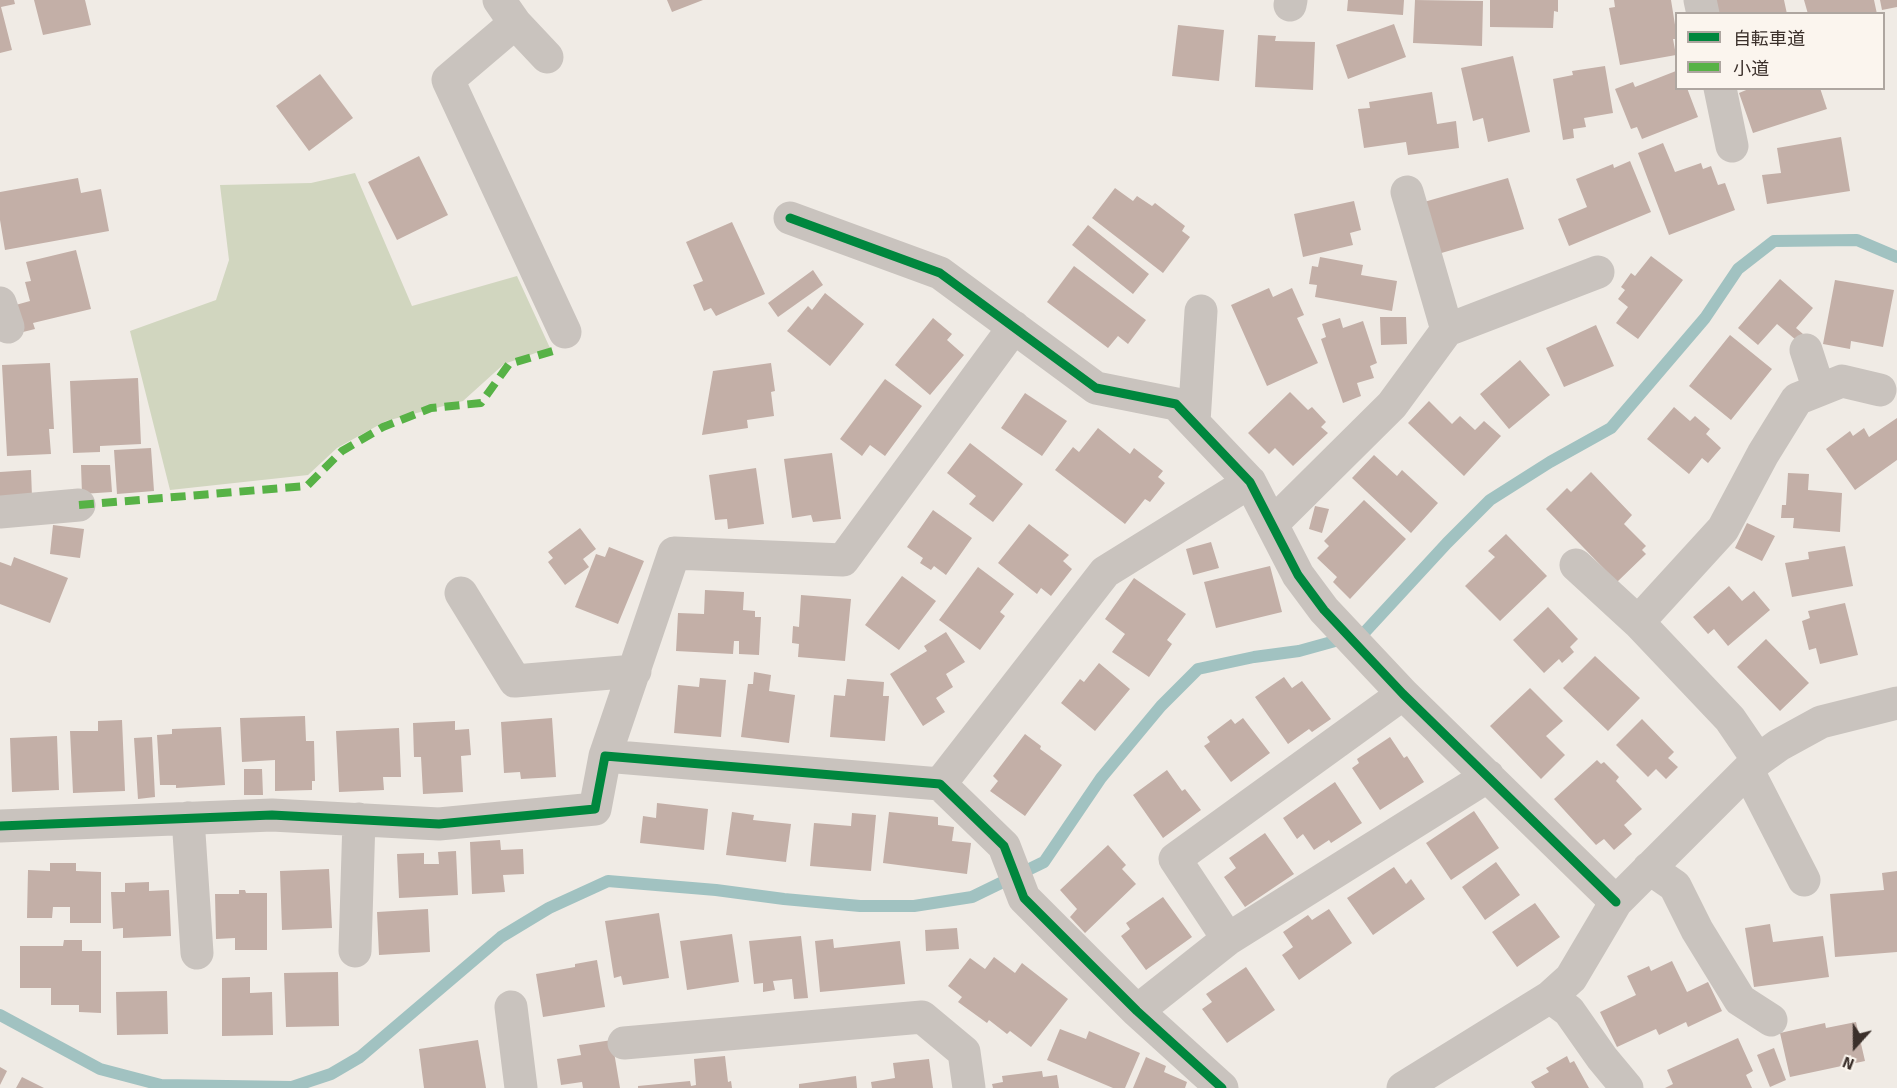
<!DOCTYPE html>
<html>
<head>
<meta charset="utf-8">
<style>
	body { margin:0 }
	#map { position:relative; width:1897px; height:1088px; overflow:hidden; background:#f0ebe5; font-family:Signika,"Noto Sans JP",sans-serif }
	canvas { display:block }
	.legend { position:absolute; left:1675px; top:12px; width:210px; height:78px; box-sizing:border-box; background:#fbf5ee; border:2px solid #aea6a0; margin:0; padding:8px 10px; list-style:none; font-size:18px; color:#3b302b }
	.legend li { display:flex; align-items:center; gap:12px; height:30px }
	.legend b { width:30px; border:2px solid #aea6a0 }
	.north { position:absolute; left:1825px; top:1016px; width:60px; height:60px; -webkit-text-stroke:4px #fbf5ee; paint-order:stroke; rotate:201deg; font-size:16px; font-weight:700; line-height:24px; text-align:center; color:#3b302b }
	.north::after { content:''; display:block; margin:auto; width:21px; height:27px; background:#3b302b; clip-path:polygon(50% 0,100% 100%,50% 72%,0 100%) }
</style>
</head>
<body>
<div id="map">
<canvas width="1897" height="1088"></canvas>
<ul class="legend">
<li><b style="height:8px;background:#00873e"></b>自転車道</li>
<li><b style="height:8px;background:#57b246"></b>小道</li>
</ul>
<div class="north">N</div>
</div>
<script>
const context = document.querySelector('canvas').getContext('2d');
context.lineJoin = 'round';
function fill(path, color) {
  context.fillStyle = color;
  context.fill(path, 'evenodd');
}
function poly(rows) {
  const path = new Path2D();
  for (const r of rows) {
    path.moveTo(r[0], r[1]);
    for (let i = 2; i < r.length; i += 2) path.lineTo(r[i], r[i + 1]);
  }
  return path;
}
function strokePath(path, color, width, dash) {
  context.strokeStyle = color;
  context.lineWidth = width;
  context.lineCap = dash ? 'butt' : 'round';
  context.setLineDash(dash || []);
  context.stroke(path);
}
const green = poly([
	[355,173,412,306,517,276,550,348,504,364,463,401,386,421,337,448,308,475,170,490,130,331,216,300,229,260,220,185,311,183]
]);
const stream = poly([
	[0,1015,100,1069,161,1085,292,1087,331,1074,360,1057,501,937,549,908,608,881,716,890,784,899,860,906,914,906,972,897,1044,862,1101,778,1161,706,1198,669,1254,657,1299,651,1364,633,1447,543,1490,500,1550,462,1611,428,1705,318,1738,269,1774,241,1857,240,1897,257]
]);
const building = poly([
	[0,0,14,0,15,4,1,7,12,50,0,53],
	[34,0,85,0,91,25,43,35],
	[667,0,703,0,672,12],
	[1348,0,1404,0,1403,15,1347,11],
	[1415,0,1483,1,1482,46,1413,43],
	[1490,0,1558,0,1558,12,1554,11,1553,28,1490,27],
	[1614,0,1671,0,1676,31,1676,39,1673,39,1676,55,1620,65,1609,8,1615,7],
	[1715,0,1784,0,1787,14,1718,14],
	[1804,0,1874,0,1877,14,1808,14],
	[1880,0,1897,0,1897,7,1882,10],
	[1394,24,1406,57,1348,79,1336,45],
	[1178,25,1224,30,1219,81,1172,76],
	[1258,35,1276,36,1275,41,1315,42,1313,90,1255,87],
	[1513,56,1530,132,1488,142,1483,118,1473,121,1461,68],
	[1605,66,1613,113,1584,118,1586,127,1573,129,1574,138,1563,140,1553,79,1573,75,1572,71],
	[1676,71,1676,88,1687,88,1698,117,1642,139,1637,127,1631,129,1615,89,1633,82,1635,87],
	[320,74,353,118,309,151,276,106],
	[1751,88,1820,88,1827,109,1753,133,1739,93],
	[1432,92,1437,124,1456,121,1459,148,1408,155,1406,142,1364,148,1358,109,1370,108,1369,102],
	[1841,137,1850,191,1767,204,1762,175,1781,173,1777,148],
	[1663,143,1675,172,1701,163,1703,169,1711,166,1718,185,1725,183,1735,210,1669,235,1638,153],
	[419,156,448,215,397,240,368,182],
	[1630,161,1651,212,1569,246,1558,219,1587,207,1576,179,1613,164,1614,168],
	[78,178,81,193,101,189,109,231,5,250,0,220,0,192],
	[1508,178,1524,229,1438,254,1424,202],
	[1115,188,1133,201,1137,196,1152,206,1155,203,1185,226,1182,231,1190,237,1163,273,1092,218],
	[1354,201,1361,230,1350,233,1353,245,1303,257,1294,214],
	[732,222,765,294,716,316,711,308,704,311,693,285,703,281,686,242],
	[1088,225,1149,274,1133,294,1072,245],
	[76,250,91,309,33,323,35,329,19,333,12,306,30,301,25,282,31,281,26,262],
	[1651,256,1683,280,1638,339,1616,323,1628,307,1618,299,1625,290,1621,287,1631,273,1635,276],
	[1320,257,1363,265,1361,275,1397,281,1392,311,1315,297,1317,285,1309,284,1312,266,1318,267],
	[1074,266,1146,320,1128,344,1118,336,1108,348,1047,302],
	[813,270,823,285,778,317,768,303],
	[1780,279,1813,308,1796,328,1803,334,1796,340,1777,324,1758,345,1738,328],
	[1835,280,1894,290,1883,347,1851,341,1850,349,1823,344],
	[1269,288,1273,297,1292,288,1304,315,1297,318,1318,363,1267,386,1231,305],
	[825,293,864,324,830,366,787,331,808,306,812,310],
	[1380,317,1406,317,1407,344,1381,345],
	[933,318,952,334,947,340,964,355,930,395,895,365],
	[1340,318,1343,328,1363,321,1377,363,1370,366,1374,378,1357,383,1361,396,1343,403,1321,339,1326,337,1322,324],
	[1596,325,1614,366,1564,387,1546,348],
	[1730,335,1772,369,1731,420,1689,386],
	[1520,360,1550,395,1509,429,1480,394],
	[50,363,54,429,49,429,51,454,7,456,2,365],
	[771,363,775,391,771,392,774,416,747,420,748,428,702,435,713,371],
	[138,378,141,444,100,446,100,452,73,453,70,381],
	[885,379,922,406,885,456,870,445,862,456,840,439],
	[1290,392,1308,410,1312,407,1326,422,1321,427,1328,433,1293,466,1275,448,1269,454,1248,433],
	[1025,393,1067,421,1042,456,1001,428],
	[1429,401,1452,424,1460,416,1475,430,1484,421,1501,436,1464,476,1408,423],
	[1674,407,1690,421,1695,416,1710,429,1706,434,1721,448,1708,463,1702,458,1689,474,1647,439],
	[1897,418,1897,460,1855,490,1826,449,1850,431,1853,436,1864,428,1869,437],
	[1098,428,1130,454,1134,448,1163,471,1158,477,1165,483,1150,502,1145,499,1125,524,1055,470,1073,447,1079,452],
	[970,443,1023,484,993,522,969,504,976,496,947,473],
	[151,448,154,491,117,494,114,450],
	[832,453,841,519,813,522,811,515,792,518,784,459],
	[1374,455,1397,476,1402,470,1438,503,1411,533,1352,478],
	[81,465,110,465,112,492,82,494],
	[756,468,764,524,728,529,727,519,715,520,709,475],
	[31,470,32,497,0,499,0,472],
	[1591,472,1632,515,1624,524,1646,546,1642,550,1646,554,1617,582,1546,509,1567,488,1571,492],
	[1788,473,1809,474,1808,490,1842,493,1840,532,1793,528,1794,518,1781,518,1782,505,1786,505],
	[1364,500,1406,539,1350,599,1333,582,1337,577,1317,558,1329,546,1324,541],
	[1315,506,1329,509,1322,533,1309,529],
	[933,510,972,538,946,575,934,566,931,570,920,563,923,558,907,547],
	[1747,523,1775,536,1762,561,1735,548],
	[1029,524,1069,555,1063,561,1072,569,1051,596,1041,588,1037,594,998,563],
	[53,525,84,529,80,558,50,554],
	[580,528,596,549,583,559,589,567,565,585,548,562,553,558,548,552],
	[1506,534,1547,576,1500,621,1465,586,1495,557,1488,551],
	[1211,542,1219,568,1193,575,1186,549],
	[1845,546,1853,586,1792,597,1785,563,1809,559,1808,552],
	[609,547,644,561,618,624,575,607,596,554,605,557],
	[14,557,68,578,50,623,0,604,0,562,11,566],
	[1270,566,1282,612,1216,628,1204,582],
	[978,567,1014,594,1000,612,1005,616,980,650,939,620],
	[902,576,936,601,899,650,865,625],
	[1134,578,1186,614,1167,640,1172,644,1149,677,1112,652,1125,634,1105,619],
	[1729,586,1742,601,1754,591,1770,610,1728,646,1714,629,1708,634,1693,617],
	[705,590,744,592,743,610,755,611,755,617,761,617,759,655,739,654,739,641,734,641,733,654,676,651,678,613,704,614],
	[801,595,851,599,845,661,798,657,799,644,792,643,793,626,799,627],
	[1845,603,1858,655,1820,664,1816,648,1809,650,1802,621,1810,618,1808,611],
	[1548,607,1578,639,1570,647,1574,652,1562,663,1559,659,1544,673,1513,640],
	[946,632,965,662,946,674,953,687,936,698,945,712,923,726,890,674,927,651,924,646],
	[1766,639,1809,683,1780,711,1737,667],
	[1595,656,1640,698,1608,731,1563,688],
	[1099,663,1130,689,1095,731,1061,703,1080,679,1084,682],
	[754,672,771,675,769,691,795,695,789,743,741,737,748,684,753,684],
	[1284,677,1292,688,1302,681,1331,719,1312,732,1309,729,1288,744,1255,697],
	[700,678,726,680,721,737,674,733,678,685,699,687],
	[847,679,884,682,883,696,889,696,885,741,830,737,834,695,845,696],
	[1530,688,1563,721,1546,736,1565,755,1541,779,1490,726],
	[305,716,306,741,314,741,315,781,312,781,312,790,275,791,275,760,242,762,240,718],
	[552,718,556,777,521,779,520,772,504,773,501,722],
	[1243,718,1270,753,1231,782,1204,746,1210,742,1207,737,1231,719,1235,724],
	[1642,719,1674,752,1668,758,1678,767,1666,779,1656,769,1648,777,1616,745],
	[122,720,125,791,73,793,70,731,98,731,98,721],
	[455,721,455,730,469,729,471,755,461,756,463,792,423,794,421,757,414,757,413,723],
	[221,727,225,785,176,788,176,785,160,785,157,735,172,734,172,729],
	[399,728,401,777,383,777,384,790,339,792,336,731],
	[1025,734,1041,746,1040,749,1062,765,1025,816,990,791,998,781,993,776],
	[57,736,59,790,12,792,10,738],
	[152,737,155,797,138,799,134,738],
	[1390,737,1404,758,1407,756,1424,782,1380,810,1352,768,1359,763,1357,759],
	[1597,760,1601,764,1604,762,1619,777,1616,781,1642,809,1624,825,1632,834,1614,850,1604,839,1596,845,1554,799],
	[244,769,262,769,263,795,244,795],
	[1167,770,1182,791,1185,789,1201,810,1163,838,1133,795],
	[1335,782,1362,823,1331,843,1329,840,1314,850,1303,834,1297,839,1283,818],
	[657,803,708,809,704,850,640,843,643,816,656,818],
	[1474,811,1499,848,1451,880,1426,843],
	[732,812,754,815,753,820,791,824,786,862,726,855],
	[889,812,938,817,938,825,954,827,952,841,971,843,967,874,883,863],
	[852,813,876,815,871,871,810,866,814,823,851,826],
	[1265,833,1294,874,1245,907,1224,877,1236,868,1229,858],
	[500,840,501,850,523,849,524,874,503,875,505,892,472,894,470,842],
	[1108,845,1126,865,1122,869,1136,884,1085,933,1070,917,1077,909,1060,890],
	[456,851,458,895,399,898,397,854,424,853,424,864,439,864,438,852],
	[1496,862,1520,895,1485,920,1462,887],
	[50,863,76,863,76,871,101,872,101,923,70,923,70,907,53,907,52,918,27,918,28,870,50,871],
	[1394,867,1406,884,1411,879,1425,899,1373,935,1347,898],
	[329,869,332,928,282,930,280,871],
	[1897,871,1897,952,1835,957,1830,894,1884,890,1882,873],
	[149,882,149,891,169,890,171,936,123,938,123,928,113,929,111,892,125,892,125,883],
	[239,890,245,890,246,893,267,893,267,950,235,950,235,938,216,939,215,894,239,894],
	[1163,897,1192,937,1146,970,1121,936,1130,929,1126,923],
	[1535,903,1560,937,1517,967,1492,932],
	[428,909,430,952,379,955,377,912],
	[1329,909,1352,943,1299,980,1282,955,1293,947,1283,932,1308,915,1312,920],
	[659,913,669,978,623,985,621,976,614,978,605,921],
	[1770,924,1773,942,1823,936,1829,977,1754,987,1745,928],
	[957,928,959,949,926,951,925,930],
	[732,934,739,982,687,990,680,941],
	[801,936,808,998,794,999,792,979,773,981,775,990,763,992,763,983,754,984,749,941],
	[833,939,834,948,900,941,905,984,820,992,815,941],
	[64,940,82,940,82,951,101,951,101,1013,79,1012,79,1005,51,1005,51,988,20,988,20,946,63,946],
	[994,957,1015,973,1022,963,1068,999,1031,1047,1010,1031,1007,1034,989,1020,987,1023,958,1002,962,997,948,986,970,958,985,969],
	[597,960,605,1007,543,1017,536,974,575,967,575,964],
	[1672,961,1687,992,1708,982,1722,1011,1688,1027,1686,1022,1659,1035,1656,1029,1617,1047,1600,1012,1636,995,1627,976,1649,966,1651,971],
	[1246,967,1275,1010,1227,1043,1202,1009,1212,1002,1206,994],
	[338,972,339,1026,286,1027,284,973],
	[250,977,250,993,272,992,273,1035,222,1036,222,978],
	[167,991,168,1034,117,1035,116,992],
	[1856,1022,1865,1061,1790,1077,1780,1033,1825,1023,1826,1028],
	[1060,1029,1086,1039,1089,1031,1140,1053,1125,1088,1113,1088,1047,1060],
	[1738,1038,1753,1071,1746,1075,1752,1088,1665,1088,1673,1084,1667,1070],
	[478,1040,486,1088,424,1088,419,1049],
	[612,1040,620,1088,583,1088,582,1082,561,1085,557,1059,581,1055,579,1045],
	[1774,1048,1786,1080,1770,1087,1757,1055],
	[725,1056,728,1082,731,1081,732,1088,638,1088,638,1086,690,1081,691,1086,696,1085,694,1059],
	[1567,1056,1570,1063,1574,1061,1589,1088,1535,1088,1531,1082,1549,1072,1546,1068],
	[1146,1057,1166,1066,1164,1072,1187,1082,1185,1088,1133,1088],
	[929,1059,933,1088,872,1088,871,1082,895,1078,893,1063],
	[0,1067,7,1071,0,1085],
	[1042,1071,1043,1077,1057,1075,1059,1088,993,1088,992,1084,1003,1082,1002,1076],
	[856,1076,857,1088,799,1088,799,1084],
	[22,1077,44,1088,16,1088]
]);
const minor = poly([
	[499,0,515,23,448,80,565,332],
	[1700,0,1703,14],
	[1290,5,1291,0],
	[515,23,547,57],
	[1720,88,1732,146],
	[1407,192,1447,330],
	[790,218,940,273,1096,388,1176,404,1250,482,1298,575,1324,610,1403,694,1616,902],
	[0,303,8,327],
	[1806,350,1819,390],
	[1194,422,1201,311],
	[0,512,79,505],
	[1272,524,1392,405,1447,330,1598,272],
	[1576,565,1638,622],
	[461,593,515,681,635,671],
	[605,756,674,553,843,560,1014,327],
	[1758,760,1730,719,1638,622,1723,529,1763,454,1797,399,1842,381,1880,390],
	[1748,771,1804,880],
	[940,784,1105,572,1250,482],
	[188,818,197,953],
	[0,826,272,815,439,824,595,809,605,756,940,784,1004,846,1024,898,1137,1011,1222,1088],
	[1649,868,1675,886,1697,930,1740,1000,1771,1020],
	[1228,939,1175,859,1403,694],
	[355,951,359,819],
	[1550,997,1569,1011,1602,1058,1627,1088],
	[511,1007,521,1088],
	[1137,1011,1228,939,1488,776],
	[624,1043,922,1017,964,1052,969,1088],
	[1403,1088,1550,997,1571,978,1616,902,1758,760,1779,745,1821,722,1897,703]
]);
const quiet = poly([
	[79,505,307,486,342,451,383,427,431,408,481,403,509,364,556,350]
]);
const cycleway = poly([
	[790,218,940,273,1096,388,1176,404,1250,482,1298,575,1324,610,1403,694,1616,902],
	[0,826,272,815,439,824,595,809,605,756,940,784,1004,846,1024,898,1137,1011,1222,1088]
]);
fill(green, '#d1d6bf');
strokePath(stream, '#a1c2c1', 12);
fill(building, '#c3afa7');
strokePath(minor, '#c9c3be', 33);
strokePath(quiet, '#57b246', 8, [15, 8]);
strokePath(cycleway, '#00873e', 9);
</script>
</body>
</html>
